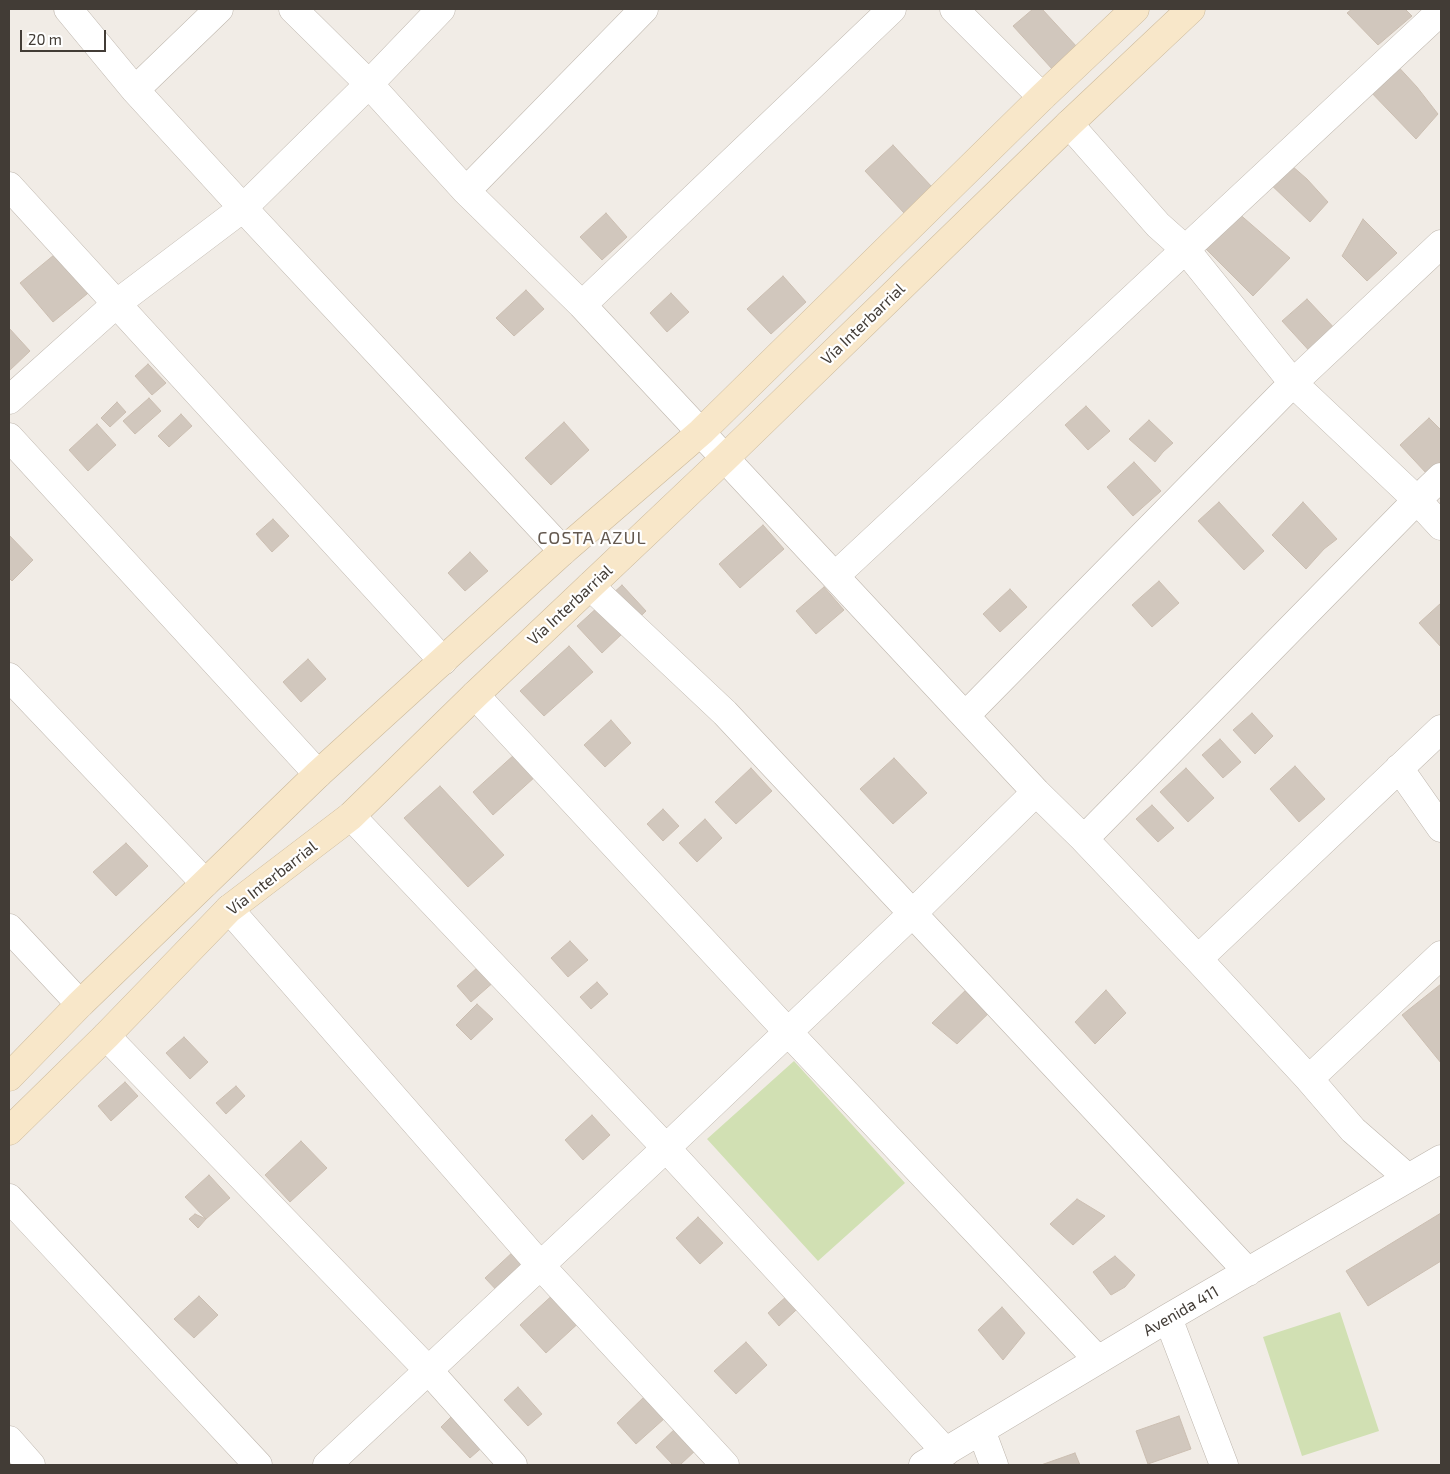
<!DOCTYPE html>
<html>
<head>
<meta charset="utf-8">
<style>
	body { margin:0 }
	#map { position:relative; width:1450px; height:1474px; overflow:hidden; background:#f1ece6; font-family:"Exo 2",sans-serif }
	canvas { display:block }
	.frame { position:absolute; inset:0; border:10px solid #423c36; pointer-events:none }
	.scale { position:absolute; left:20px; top:30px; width:86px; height:22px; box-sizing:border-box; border:2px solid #423c36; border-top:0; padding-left:6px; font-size:15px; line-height:18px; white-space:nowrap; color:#423c36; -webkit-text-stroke:4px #fff; paint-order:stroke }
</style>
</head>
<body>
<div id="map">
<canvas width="1450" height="1474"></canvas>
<div class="frame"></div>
<div class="scale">20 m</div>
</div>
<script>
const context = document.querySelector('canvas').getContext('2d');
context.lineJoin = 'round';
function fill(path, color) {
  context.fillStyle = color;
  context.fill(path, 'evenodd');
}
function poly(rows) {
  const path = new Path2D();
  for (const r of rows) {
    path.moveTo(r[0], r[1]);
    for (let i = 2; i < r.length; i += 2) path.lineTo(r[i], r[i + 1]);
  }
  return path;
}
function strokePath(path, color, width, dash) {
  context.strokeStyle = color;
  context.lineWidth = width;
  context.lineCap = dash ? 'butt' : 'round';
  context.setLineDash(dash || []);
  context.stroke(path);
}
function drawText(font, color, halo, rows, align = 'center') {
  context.font = font + ' "Exo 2",sans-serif';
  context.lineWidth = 4.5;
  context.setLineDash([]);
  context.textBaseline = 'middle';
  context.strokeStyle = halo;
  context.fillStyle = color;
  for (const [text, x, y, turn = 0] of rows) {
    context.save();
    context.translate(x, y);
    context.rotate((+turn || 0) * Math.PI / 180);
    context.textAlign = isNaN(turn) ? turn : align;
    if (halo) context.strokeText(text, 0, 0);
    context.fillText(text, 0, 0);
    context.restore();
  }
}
const green = poly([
	[794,1061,905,1183,818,1261,707,1139],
	[1340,1312,1379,1431,1302,1456,1263,1337]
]);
const building = poly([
	[1033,9,1042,9,1078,48,1053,70,1013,26,1033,9],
	[1352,9,1405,9,1412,16,1378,45,1347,13,1352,9],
	[1393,61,1417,87,1438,114,1416,139,1366,87,1393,61],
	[893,145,932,187,904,213,865,171,893,145],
	[1284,159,1307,179,1328,202,1310,222,1266,180,1284,159],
	[1237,212,1290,258,1253,296,1204,247,1237,212],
	[606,213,627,237,602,260,580,237,606,213],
	[1363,219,1397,253,1367,281,1342,256,1363,219],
	[60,250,93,289,53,322,20,283,60,250],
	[783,276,806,302,771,334,747,309,783,276],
	[526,290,544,309,514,336,496,318,526,290],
	[671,293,689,312,667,332,650,313,671,293],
	[1307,299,1339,333,1314,356,1282,321,1307,299],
	[9,328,30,351,9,371,9,328],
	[148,364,166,383,152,395,135,376,148,364],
	[149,398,161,411,135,434,123,421,149,398],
	[117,402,126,412,110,427,101,418,117,402],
	[1086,406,1110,431,1088,450,1065,425,1086,406],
	[181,414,192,426,169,447,158,436,181,414],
	[1429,418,1441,430,1441,461,1427,474,1400,445,1429,418],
	[1149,420,1173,443,1163,452,1155,462,1129,439,1149,420],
	[564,422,589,450,551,485,525,458,564,422],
	[97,424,116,445,88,471,69,450,97,424],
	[1134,462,1161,491,1133,516,1107,487,1134,462],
	[1219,502,1264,551,1244,570,1198,521,1219,502],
	[1303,502,1337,539,1324,549,1306,569,1272,535,1303,502],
	[273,519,289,536,272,552,256,534,273,519],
	[763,525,784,549,740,588,719,564,763,525],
	[9,535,33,560,12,581,9,578,9,535],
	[470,552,488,571,465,591,448,573,470,552],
	[1159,581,1179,603,1152,627,1132,605,1159,581],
	[622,585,646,611,602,653,577,626,622,585],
	[824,587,844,610,816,634,796,611,824,587],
	[1010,589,1027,607,1000,632,983,614,1010,589],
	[1441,603,1441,647,1419,623,1441,603],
	[569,646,593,672,544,716,520,691,569,646],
	[308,659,326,679,301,702,283,682,308,659],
	[1252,713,1273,736,1255,754,1233,730,1252,713],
	[611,720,631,743,605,767,584,745,611,720],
	[1220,739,1241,762,1223,778,1202,755,1220,739],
	[515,754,536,776,493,815,473,792,515,754],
	[894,758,927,793,893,824,860,789,894,758],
	[1295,766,1325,799,1299,822,1270,789,1295,766],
	[751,768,772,791,736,824,715,802,751,768],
	[1186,768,1214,798,1188,822,1160,792,1186,768],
	[440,786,504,855,468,887,404,818,440,786],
	[1152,805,1174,828,1158,842,1136,819,1152,805],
	[663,809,679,826,663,841,647,824,663,809],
	[705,819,722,838,697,862,679,843,705,819],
	[126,843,148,866,116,896,93,872,126,843],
	[570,941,588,960,568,977,551,958,570,941],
	[489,957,504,973,471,1002,457,986,489,957],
	[597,982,608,994,591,1009,580,997,597,982],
	[973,983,996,1006,957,1044,932,1023,973,983],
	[1441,984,1441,1063,1402,1015,1441,984],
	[1106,990,1126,1013,1095,1044,1075,1022,1106,990],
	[477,1004,493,1019,471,1040,456,1025,477,1004],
	[184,1037,208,1062,190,1079,166,1053,184,1037],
	[125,1082,138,1096,111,1121,98,1106,125,1082],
	[236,1086,245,1096,226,1114,216,1103,236,1086],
	[592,1115,610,1135,583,1160,565,1140,592,1115],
	[301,1141,327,1168,290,1202,265,1175,301,1141],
	[209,1175,230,1198,206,1219,185,1197,209,1175],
	[1077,1199,1105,1216,1073,1245,1050,1224,1077,1199],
	[1441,1213,1441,1261,1368,1306,1346,1271,1441,1213],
	[195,1214,206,1219,198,1228,189,1219,195,1214],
	[698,1217,723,1243,700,1264,676,1238,698,1217],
	[515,1250,532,1269,502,1296,485,1278,515,1250],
	[1115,1256,1135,1275,1125,1287,1111,1295,1093,1272,1115,1256],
	[799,1285,810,1297,779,1326,768,1313,799,1285],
	[557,1291,583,1319,546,1353,520,1325,557,1291],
	[199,1296,218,1315,194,1338,174,1319,199,1296],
	[1002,1307,1025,1333,1003,1360,978,1330,1002,1307],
	[746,1342,767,1365,736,1394,714,1371,746,1342],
	[518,1387,542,1414,528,1426,504,1400,518,1387],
	[645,1396,665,1418,636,1444,617,1423,645,1396],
	[456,1412,486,1444,470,1458,441,1427,456,1412],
	[1179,1416,1191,1449,1148,1464,1136,1431,1179,1416],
	[678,1426,698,1448,680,1465,673,1465,656,1447,678,1426],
	[1075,1453,1080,1465,1041,1465,1075,1453]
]);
const street = poly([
	[68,9,135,90,243,208,563,551],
	[293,9,369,84,466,191,582,305,1036,792,1084,839,1198,959,1309,1079,1353,1130,1408,1178],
	[954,9,1042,97],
	[135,90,219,9],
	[1069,124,1158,225,1186,250,1293,383,1417,500,1441,526],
	[9,186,443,661],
	[466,191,644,9],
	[582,305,892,9],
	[9,400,116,304,243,208,369,84,441,9],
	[9,437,318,774],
	[835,576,1441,11],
	[590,586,725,713,1248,1272],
	[9,677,205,883],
	[475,695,787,1031,1098,1360],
	[966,715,1293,383,1441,244],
	[1399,768,1441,828],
	[351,816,666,1148,946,1452],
	[1084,839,1417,500,1441,477],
	[229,909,540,1265,725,1465],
	[9,928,80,1004],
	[1198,959,1441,729],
	[106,1036,429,1371,513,1465],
	[1309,1079,1441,955],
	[9,1198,258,1465],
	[1168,1318,1224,1465],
	[981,1430,994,1465],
	[9,1440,31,1465],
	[327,1465,666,1148,913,913,1036,792],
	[923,1465,1168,1318,1441,1159]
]);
const secondary = poly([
	[9,1077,80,1004,318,774,563,551,701,432,1042,97,1135,9],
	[9,1131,106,1036,229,909,351,816,475,695,724,459,1069,124,1191,9]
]);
const streetNames = [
	["Vía Interbarrial",863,324,-44],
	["Vía Interbarrial",570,605,-43],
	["Vía Interbarrial",272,878,-38],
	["Avenida 411",1181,1311,-30]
];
const neighbourhoodNames = [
	["COSTA AZUL",592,538]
];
fill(green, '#d1e0b3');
fill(building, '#d1c7bd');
strokePath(building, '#cbbeb1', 1);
strokePath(street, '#beb6ad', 29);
strokePath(secondary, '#cbb99b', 29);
strokePath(street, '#fff', 28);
strokePath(secondary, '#f8e7c9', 28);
drawText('16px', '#423c36', '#fff', streetNames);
context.letterSpacing = '1px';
drawText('18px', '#64594f', '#fff', neighbourhoodNames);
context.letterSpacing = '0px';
</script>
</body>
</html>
